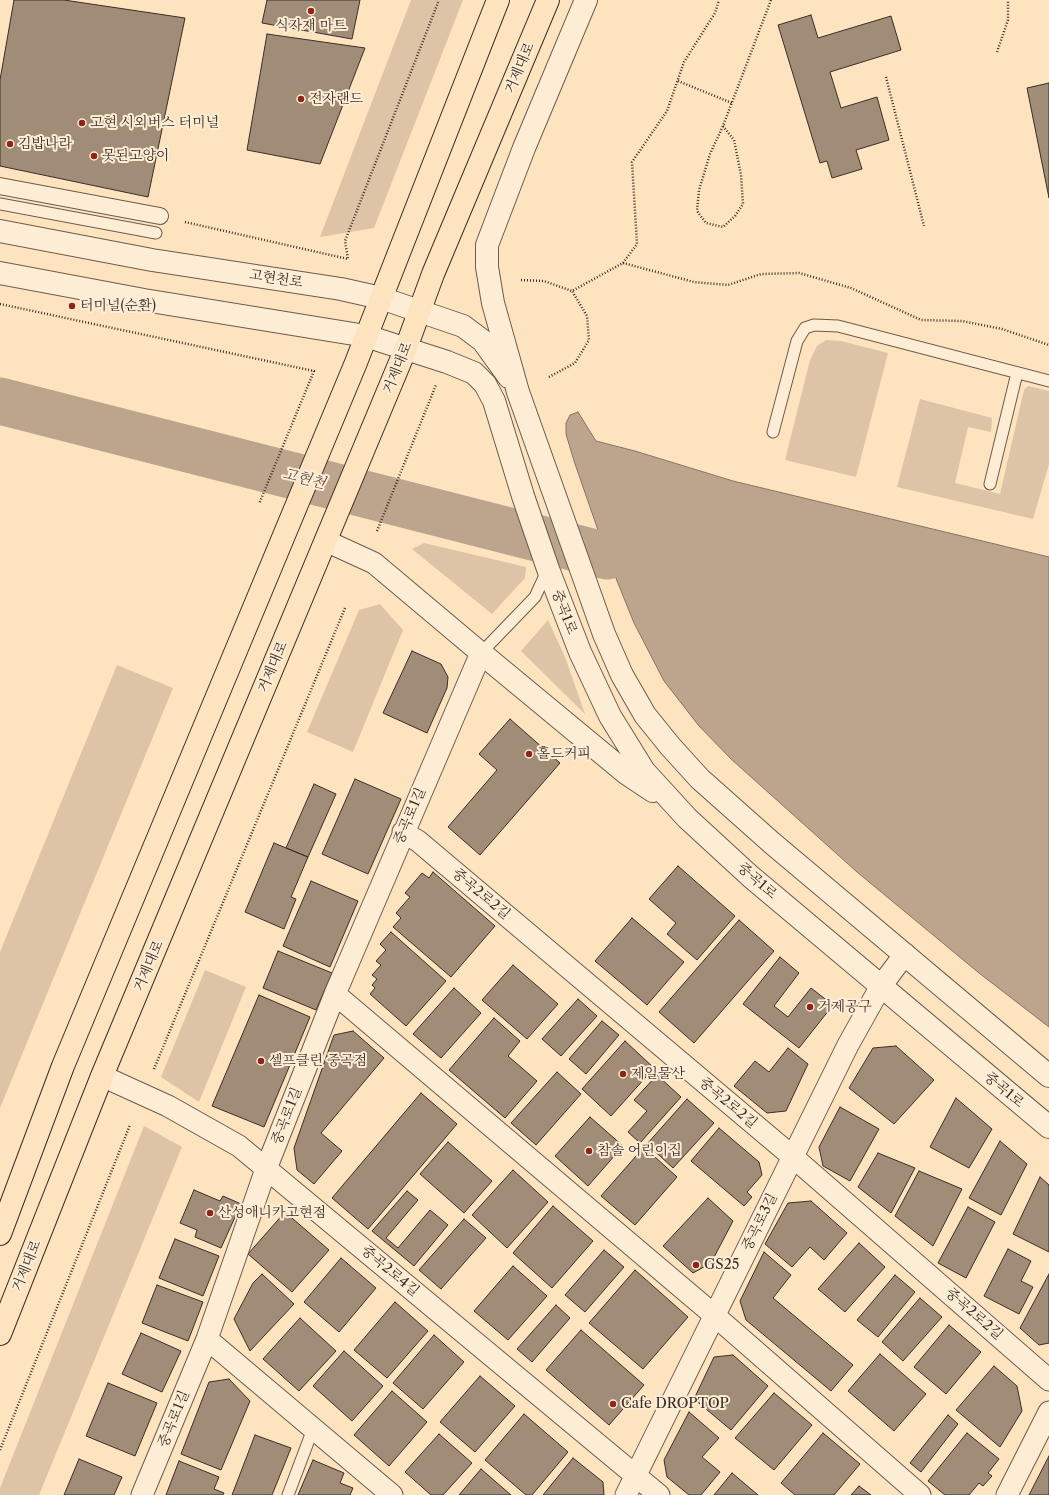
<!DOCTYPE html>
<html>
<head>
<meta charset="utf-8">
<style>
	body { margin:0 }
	canvas { display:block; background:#fee3bf }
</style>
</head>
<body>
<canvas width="1049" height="1495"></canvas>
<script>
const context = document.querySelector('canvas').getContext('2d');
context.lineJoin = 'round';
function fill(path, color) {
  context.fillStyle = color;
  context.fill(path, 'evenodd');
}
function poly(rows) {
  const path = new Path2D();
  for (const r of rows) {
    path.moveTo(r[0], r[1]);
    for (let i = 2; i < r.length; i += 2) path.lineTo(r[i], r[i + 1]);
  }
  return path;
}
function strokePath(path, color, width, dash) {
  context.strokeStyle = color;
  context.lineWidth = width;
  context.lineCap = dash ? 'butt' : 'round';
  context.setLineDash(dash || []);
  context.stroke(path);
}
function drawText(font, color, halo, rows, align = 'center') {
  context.font = font + ' "Libre Caslon Text","Noto Serif KR",serif';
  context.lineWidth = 4;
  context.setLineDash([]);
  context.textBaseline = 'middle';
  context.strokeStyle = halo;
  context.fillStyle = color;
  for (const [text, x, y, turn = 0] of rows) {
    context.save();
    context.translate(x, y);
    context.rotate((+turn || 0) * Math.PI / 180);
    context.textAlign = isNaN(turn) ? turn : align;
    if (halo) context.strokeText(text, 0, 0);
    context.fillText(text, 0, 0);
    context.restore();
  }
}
const green = poly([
	[411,0,463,0,374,228,320,237],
	[826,340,841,341,888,353,856,477,785,460,810,360,817,346],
	[1028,386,1049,391,1049,464,1033,519,897,487,920,399,992,418,991,432,968,427,955,483,1000,494,1024,390],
	[424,543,526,567,525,578,492,614,412,549],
	[380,604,403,630,353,752,307,732,359,610],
	[548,620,565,657,585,714,521,651],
	[117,665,173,688,0,1108,0,952],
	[205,970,246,987,199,1102,161,1077],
	[144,1126,182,1147,39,1495,0,1495,0,1488]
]);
const water = poly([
	[578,412,596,441,635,451,733,481,1049,557,1049,1027,979,973,857,872,731,759,699,726,664,681,634,623,607,556,574,461,566,434,566,423,570,415,578,412]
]);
const river = poly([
	[0,401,607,556]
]);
const building = poly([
	[14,0,64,0,185,18,148,197,0,166,0,80,14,0],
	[267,0,360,0,352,39,262,23,267,0],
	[811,15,818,38,891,16,901,50,830,72,841,108,877,97,889,140,856,150,862,169,832,178,827,161,820,163,778,25,811,15],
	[267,34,365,48,320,164,247,150,267,34],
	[1049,83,1049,198,1027,88,1049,83],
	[412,651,441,664,448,677,447,688,427,733,383,713,412,651],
	[510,719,560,763,480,855,448,827,497,770,479,754,510,719],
	[355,779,401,799,368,874,322,854,355,779],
	[314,784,336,794,308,857,286,848,314,784],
	[274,843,308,857,291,897,296,899,284,929,245,912,274,843],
	[678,866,735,916,697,960,667,934,676,923,649,899,678,866],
	[433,872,495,926,451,977,393,927,401,918,396,913,410,897,405,893,422,873,429,878,433,872],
	[311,881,358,901,330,967,283,946,311,881],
	[632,918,684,962,647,1005,595,961,632,918],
	[739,920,774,951,694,1043,659,1012,739,920],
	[391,932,446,981,406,1026,370,994,375,988,372,985,377,979,372,975,381,965,376,961,386,950,380,944,391,932],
	[278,951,332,973,316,1010,263,988,278,951],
	[780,957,799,973,774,1006,788,1017,811,988,833,1005,799,1048,743,1004,780,957],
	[513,965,558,1004,527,1039,482,1000,513,965],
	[454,988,481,1013,441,1058,413,1034,454,988],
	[259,995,310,1017,264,1127,212,1106,259,995],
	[578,999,597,1016,561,1056,542,1039,578,999],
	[494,1018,520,1041,508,1056,537,1081,505,1118,449,1070,494,1018],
	[602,1021,619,1035,586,1074,569,1059,602,1021],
	[353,1031,384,1058,321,1133,342,1151,314,1184,297,1170,294,1148,334,1035,353,1031],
	[625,1041,654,1068,611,1116,582,1089,625,1041],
	[896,1046,934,1080,894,1124,849,1088,873,1048,896,1046],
	[788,1048,808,1064,786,1111,767,1113,734,1086,755,1061,769,1072,788,1048],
	[557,1072,581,1094,536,1145,511,1123,557,1072],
	[657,1075,681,1097,640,1143,628,1132,647,1111,634,1100,657,1075],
	[421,1093,457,1124,368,1229,332,1198,421,1093],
	[956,1098,992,1129,969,1168,930,1147,956,1098],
	[687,1099,714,1123,673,1168,647,1144,687,1099],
	[840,1107,879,1129,850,1181,823,1166,819,1147,840,1107],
	[590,1117,623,1146,588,1186,555,1156,590,1117],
	[719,1128,759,1162,762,1175,747,1192,752,1197,744,1206,691,1161,719,1128],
	[1000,1141,1027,1164,1001,1215,969,1198,1000,1141],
	[448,1142,492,1181,464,1213,420,1174,448,1142],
	[644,1147,677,1177,635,1225,601,1196,644,1147],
	[878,1153,915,1168,891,1213,858,1187,878,1153],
	[513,1170,548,1202,507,1248,472,1215,513,1170],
	[919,1171,962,1189,933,1246,895,1216,919,1171],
	[1040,1177,1049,1185,1049,1252,1013,1234,1040,1177],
	[194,1190,220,1201,223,1196,241,1204,221,1248,195,1237,197,1230,180,1223,194,1190],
	[407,1191,418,1200,386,1238,398,1248,430,1210,448,1225,414,1266,372,1231,407,1191],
	[708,1198,733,1221,711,1263,693,1273,663,1246,708,1198],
	[811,1201,847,1233,824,1260,810,1247,792,1267,765,1244,788,1203,811,1201],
	[553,1206,593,1241,552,1288,513,1253,553,1206],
	[968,1207,995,1222,966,1278,938,1263,968,1207],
	[285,1212,329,1250,292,1292,248,1254,285,1212],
	[464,1219,486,1238,441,1289,419,1270,464,1219],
	[175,1239,219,1256,203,1296,159,1278,175,1239],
	[859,1243,885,1267,845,1312,818,1289,859,1243],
	[1008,1249,1031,1261,1021,1281,1033,1287,1019,1314,984,1296,1008,1249],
	[604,1250,624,1267,585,1312,565,1295,604,1250],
	[764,1252,791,1275,773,1298,853,1365,831,1391,746,1320,740,1301,764,1252],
	[341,1258,376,1288,339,1332,304,1302,341,1258],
	[513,1266,547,1296,508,1340,474,1311,513,1266],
	[635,1270,688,1317,643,1369,589,1323,635,1270],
	[262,1274,294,1304,250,1351,234,1319,253,1283,262,1274],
	[1049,1274,1049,1343,1039,1345,1020,1328,1049,1274],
	[895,1275,915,1292,878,1337,857,1320,895,1275],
	[157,1285,203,1302,188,1341,142,1323,157,1285],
	[920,1298,942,1317,903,1361,882,1342,920,1298],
	[395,1302,428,1331,387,1378,354,1350,395,1302],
	[556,1305,570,1318,532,1362,517,1349,556,1305],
	[300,1318,336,1351,299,1391,263,1359,300,1318],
	[949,1325,981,1352,946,1394,914,1367,949,1325],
	[581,1330,644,1385,609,1425,546,1370,581,1330],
	[141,1333,181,1351,162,1392,122,1374,141,1333],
	[434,1335,464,1362,423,1409,393,1383,434,1335],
	[344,1351,383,1386,352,1421,313,1386,344,1351],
	[880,1354,926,1394,894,1431,848,1391,880,1354],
	[733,1355,768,1386,731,1430,694,1399,714,1357,733,1355],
	[994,1366,1017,1386,1022,1411,1000,1447,956,1410,994,1366],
	[480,1376,515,1406,475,1452,440,1422,480,1376],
	[229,1379,250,1401,221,1470,181,1454,209,1382,229,1379],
	[108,1383,157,1403,135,1456,86,1436,108,1383],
	[392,1391,427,1422,389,1466,354,1435,392,1391],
	[774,1393,812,1425,774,1470,735,1438,774,1393],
	[689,1412,719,1438,702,1457,720,1472,701,1495,689,1495,667,1477,664,1460,689,1412],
	[524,1414,568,1452,532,1495,526,1495,485,1460,524,1414],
	[948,1415,958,1424,921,1472,910,1463,948,1415],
	[823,1433,860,1464,834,1495,795,1495,781,1483,823,1433],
	[967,1433,999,1459,988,1473,992,1476,983,1486,979,1483,969,1495,945,1495,928,1481,967,1433],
	[439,1434,472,1463,443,1495,431,1495,405,1472,439,1434],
	[255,1435,291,1448,272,1495,232,1495,255,1435],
	[1049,1456,1049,1495,1029,1495,1049,1456],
	[573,1458,603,1482,604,1495,543,1495,573,1458],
	[79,1459,122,1477,114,1495,64,1495,79,1459],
	[313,1460,344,1473,340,1483,353,1488,350,1495,298,1495,313,1460],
	[179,1461,219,1477,214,1489,224,1493,223,1495,166,1495,179,1461],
	[481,1469,511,1495,459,1495,481,1469],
	[732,1473,758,1495,714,1495,732,1473],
	[859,1486,871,1495,851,1495,859,1486]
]);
const path = poly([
	[997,52,1008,20,1008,0],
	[886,77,924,226],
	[678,81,732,103],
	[723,126,734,140,741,175,743,204,735,216,723,227,706,223,697,211,699,190,710,154,723,126,771,0],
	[185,222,348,259,345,241,439,0],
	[623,263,694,282,728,285,761,274,799,273,851,288,921,320,962,321,1002,329,1049,345],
	[521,280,544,281,572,291,623,263,637,244,632,162,667,111,684,62,715,13,719,0],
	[0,304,314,371,259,504],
	[549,377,575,363,589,340,587,316,572,291],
	[377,531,436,385],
	[154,1069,345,608],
	[0,1450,130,1125]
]);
const service = poly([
	[0,204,156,233],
	[773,432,797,341,805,328,814,325,838,326,1049,381],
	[990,484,1017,373],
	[481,653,535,597,547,571],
	[288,1495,313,1429]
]);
const pedestrian = poly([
	[0,186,160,216]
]);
const minor = poly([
	[403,832,418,841,793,1157,1049,1380],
	[335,994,714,1315,920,1495],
	[102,1076,168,1106,239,1146,659,1495],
	[207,1339,392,1495],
	[142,1495,207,1339,266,1169,335,994,481,653,374,563,326,541],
	[626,1495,848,1045,881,986,905,954],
	[1007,1495,1049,1412]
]);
const tertiary = poly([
	[586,0,524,148,487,245,487,267,493,303,518,392,604,634,622,675,645,715,670,746,700,779,772,843,1049,1076],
	[0,231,152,260,341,289,381,298,463,326,483,341,509,377],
	[0,273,144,300,366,336,447,362,474,373,485,384,494,401,523,496,548,569,580,652,610,716,644,771,687,818,750,876,1049,1127],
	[481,653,626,773,653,791]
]);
const primary = poly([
	[0,1234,63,1066,355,365,498,0],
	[0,1334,102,1076,406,348,433,274,548,0]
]);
const markers = [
	[311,11,4,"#8f2418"],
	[301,99,4,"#8f2418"],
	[82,123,4,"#8f2418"],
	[10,144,4,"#8f2418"],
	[94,156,4,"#8f2418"],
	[72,306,4,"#8f2418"],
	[529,754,4,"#8f2418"],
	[810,1007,4,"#8f2418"],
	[261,1061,4,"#8f2418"],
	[623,1074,4,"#8f2418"],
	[589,1151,4,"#8f2418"],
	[210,1213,4,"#8f2418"],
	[696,1265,4,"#8f2418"],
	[613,1404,4,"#8f2418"]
];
const poiNames = [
	["식자재 마트",311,26,"center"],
	["전자랜드",309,99],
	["고현 시외버스 터미널",90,123],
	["김밥나라",18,144],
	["못된고양이",102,156],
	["터미널(순환)",80,306],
	["홀드커피",537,754],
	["거제공구",818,1007],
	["셀프클린 중곡점",269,1061],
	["제일물산",631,1074],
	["참솔 어린이집",597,1151],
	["산성애니카고현점",218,1213],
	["GS25",704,1265],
	["Cafe DROPTOP",621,1404]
];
const streetNames = [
	["거제대로",520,68,-67],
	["고현천로",276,279,9],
	["거제대로",398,368,-68],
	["중곡1로",564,612,69],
	["거제대로",273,667,-67],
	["중곡로1길",410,816,-67],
	["중곡1로",757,881,41],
	["중곡2로2길",481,894,40],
	["거제대로",149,966,-67],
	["중곡1로",1004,1090,40],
	["중곡2로2길",728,1103,40],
	["중곡로1길",287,1116,-69],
	["중곡로3길",760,1222,-64],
	["거제대로",27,1266,-68],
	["중곡2로4길",390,1271,40],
	["중곡2로2길",974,1314,41],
	["중곡로1길",174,1419,-68]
];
const waterNames = [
	["고현천",304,479,14]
];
fill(green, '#ddc4a6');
fill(water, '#bca58c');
strokePath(water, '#887564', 1);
strokePath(river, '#bca58c', 47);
fill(building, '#a08c77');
strokePath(building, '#3b2e29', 1);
strokePath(service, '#6c5b4e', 13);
strokePath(pedestrian, '#6c5b4e', 18);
strokePath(minor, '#6c5b4e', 23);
strokePath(tertiary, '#6c5b4e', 24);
strokePath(primary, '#3b2e29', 24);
strokePath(path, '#3b2e29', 2.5, [1, 2]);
strokePath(service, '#feedd5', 11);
strokePath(pedestrian, '#feedd5', 16);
strokePath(minor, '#feedd5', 21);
strokePath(tertiary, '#feedd5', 22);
strokePath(primary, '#fee3bf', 22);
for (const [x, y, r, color] of markers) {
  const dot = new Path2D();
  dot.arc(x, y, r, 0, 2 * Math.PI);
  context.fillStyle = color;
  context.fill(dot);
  strokePath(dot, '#feedd5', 1.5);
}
drawText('14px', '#3b2e29', '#feedd5', poiNames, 'left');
drawText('14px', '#3b2e29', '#feedd5', streetNames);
drawText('italic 15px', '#5b4c42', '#feedd5', waterNames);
</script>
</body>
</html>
